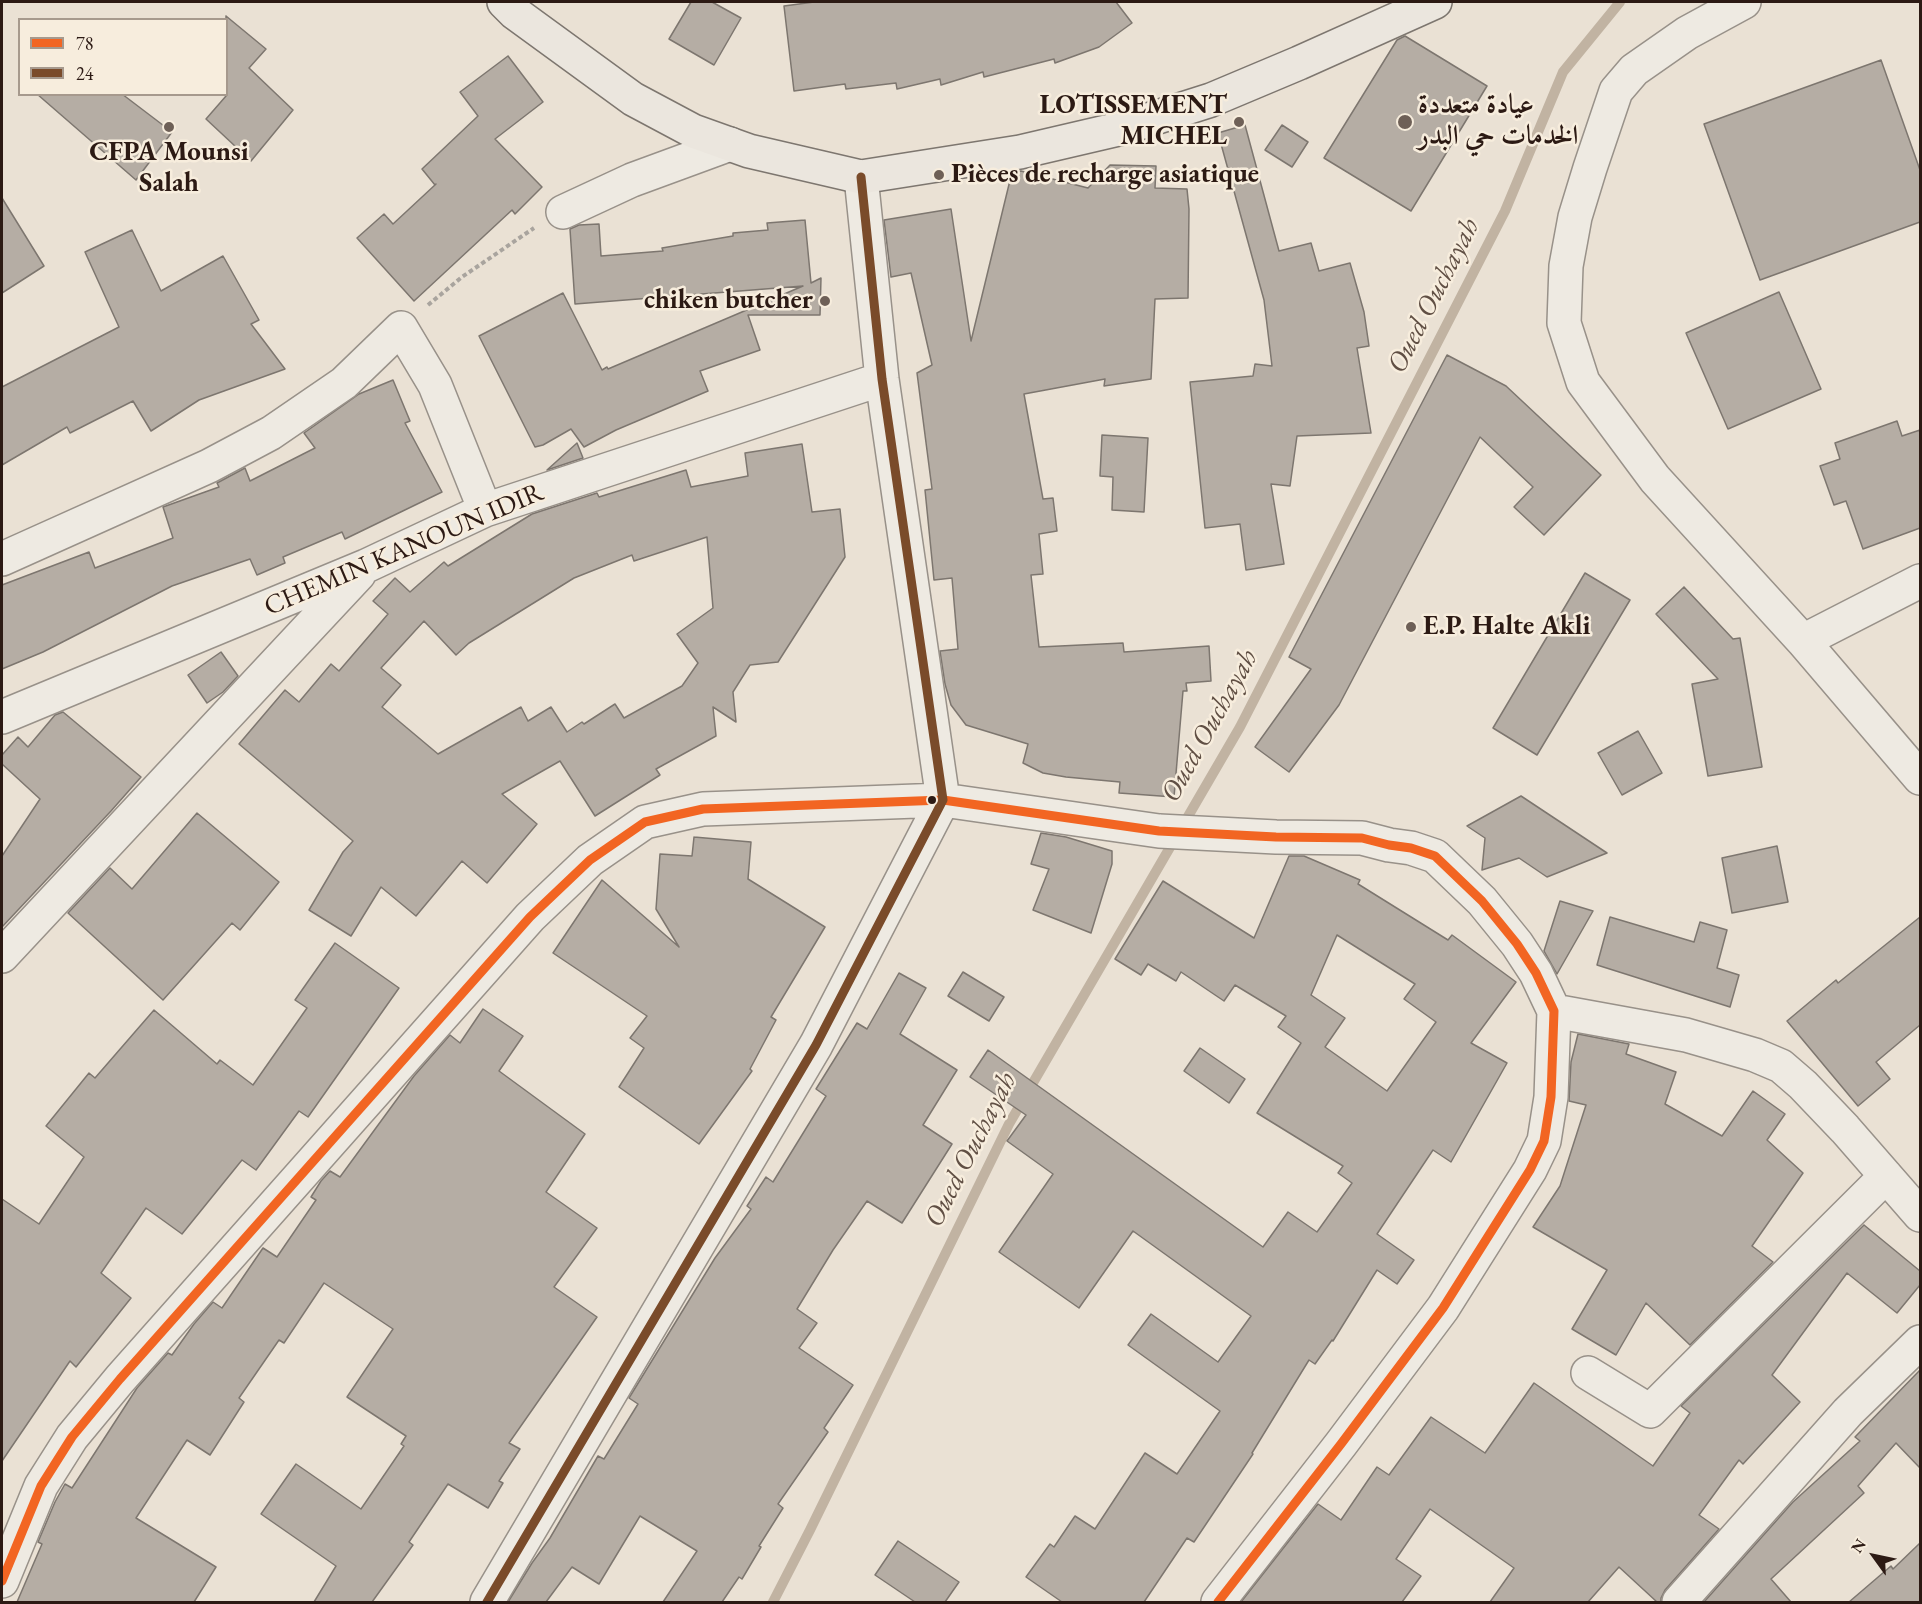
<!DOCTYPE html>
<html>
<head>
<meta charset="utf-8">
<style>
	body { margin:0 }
	#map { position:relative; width:1922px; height:1604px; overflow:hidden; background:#eae1d4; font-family:"EB Garamond",serif }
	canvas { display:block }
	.frame { position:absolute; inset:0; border:3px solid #2c1a14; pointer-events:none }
	.legend { position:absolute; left:18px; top:18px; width:210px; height:78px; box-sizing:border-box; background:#f7eddd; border:2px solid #a6998d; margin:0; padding:8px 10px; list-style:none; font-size:18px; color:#2c1a14 }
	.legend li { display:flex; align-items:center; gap:12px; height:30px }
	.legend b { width:30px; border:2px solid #a6998d }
	.north { position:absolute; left:1844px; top:1526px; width:60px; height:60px; -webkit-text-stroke:4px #f7eddd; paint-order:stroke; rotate:303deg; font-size:16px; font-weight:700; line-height:24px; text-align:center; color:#2c1a14 }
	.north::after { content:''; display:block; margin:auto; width:21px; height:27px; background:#2c1a14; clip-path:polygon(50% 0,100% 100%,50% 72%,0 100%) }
</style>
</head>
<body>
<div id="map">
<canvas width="1922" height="1604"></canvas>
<div class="frame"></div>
<ul class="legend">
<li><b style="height:8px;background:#f26522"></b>78</li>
<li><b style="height:8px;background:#7a4b2a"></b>24</li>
</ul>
<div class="north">N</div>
</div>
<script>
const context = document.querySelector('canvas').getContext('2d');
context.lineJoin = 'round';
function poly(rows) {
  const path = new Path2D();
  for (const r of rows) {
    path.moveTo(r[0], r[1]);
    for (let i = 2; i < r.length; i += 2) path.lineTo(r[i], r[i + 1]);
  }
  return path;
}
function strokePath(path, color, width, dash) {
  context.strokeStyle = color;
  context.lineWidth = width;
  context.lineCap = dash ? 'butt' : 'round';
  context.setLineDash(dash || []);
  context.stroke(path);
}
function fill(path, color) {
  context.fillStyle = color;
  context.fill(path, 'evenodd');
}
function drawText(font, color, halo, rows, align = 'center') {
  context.font = font + ' "EB Garamond",Amiri,serif';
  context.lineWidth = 5;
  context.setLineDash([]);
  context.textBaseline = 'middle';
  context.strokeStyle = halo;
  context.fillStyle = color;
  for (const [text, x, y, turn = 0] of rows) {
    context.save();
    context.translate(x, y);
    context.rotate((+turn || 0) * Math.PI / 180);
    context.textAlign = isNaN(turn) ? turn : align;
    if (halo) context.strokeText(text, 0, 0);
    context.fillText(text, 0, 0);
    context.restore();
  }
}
const stream = poly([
	[773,1602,810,1530,1009,1124,1240,727,1505,211,1563,72,1620,2]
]);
const building = poly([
	[691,2,712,2,741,18,714,65,669,39,691,2],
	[814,2,1116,2,1132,23,1099,47,1055,63,1054,59,984,77,983,72,941,85,940,79,897,89,896,83,846,89,845,84,794,91,784,6,814,2],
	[226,16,266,49,249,68,293,110,251,161,206,119,226,96,226,16],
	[1405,36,1487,86,1411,211,1324,158,1397,40,1405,36],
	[508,56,543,102,495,139,542,187,515,214,512,210,414,301,357,238,384,214,393,224,436,184,435,185,422,169,478,116,460,92,508,56],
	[1881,60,1920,170,1920,222,1760,280,1704,124,1881,60],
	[37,94,122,94,172,132,136,180,37,94],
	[1245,125,1279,251,1311,243,1319,271,1350,263,1364,312,1369,346,1357,348,1371,433,1297,436,1290,486,1271,484,1284,564,1246,570,1240,524,1205,528,1190,382,1253,376,1255,364,1272,366,1264,300,1218,133,1245,125],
	[1282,125,1308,142,1292,167,1265,150,1282,125],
	[1110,165,1156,166,1155,188,1187,189,1189,209,1188,298,1155,299,1151,379,1104,386,1105,379,1024,394,1043,499,1053,498,1057,531,1039,534,1043,574,1031,575,1039,647,1123,643,1124,652,1209,646,1211,681,1186,683,1187,691,1183,691,1174,797,1119,793,1120,782,1066,777,1043,773,1023,763,1028,744,966,725,951,705,945,684,940,651,958,649,952,578,934,580,925,490,932,489,917,373,932,365,911,273,891,277,884,220,951,209,971,341,1012,172,1021,171,1088,188,1110,165],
	[2,198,44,266,2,293,2,198],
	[805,220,811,283,821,278,820,315,748,315,760,350,700,371,708,391,616,430,584,447,571,429,543,445,535,447,479,336,563,293,602,370,607,367,608,369,803,286,575,304,570,229,579,225,599,224,601,256,663,251,662,248,733,236,733,233,768,230,767,223,805,220],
	[132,230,161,291,223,256,259,320,251,324,285,369,199,400,151,431,133,401,70,433,67,427,2,465,2,387,119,327,85,252,132,230],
	[1779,292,1821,389,1728,429,1686,333,1779,292],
	[1447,355,1506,386,1601,475,1544,535,1514,507,1533,487,1480,437,1339,705,1289,772,1255,747,1311,669,1289,657,1447,355],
	[393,380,410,421,405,423,442,492,345,539,342,532,283,557,285,563,257,575,250,559,172,586,43,652,2,669,2,585,89,552,95,568,173,538,163,507,219,487,217,483,245,468,250,481,315,448,304,433,359,394,393,380],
	[1897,421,1902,436,1920,430,1920,528,1863,549,1846,501,1834,505,1820,466,1840,459,1835,443,1897,421],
	[1102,435,1148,438,1144,512,1112,510,1113,477,1100,476,1102,435],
	[577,443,583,458,547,470,577,443],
	[802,444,812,512,840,509,845,557,778,662,750,665,733,692,736,722,713,707,716,736,656,769,660,775,595,816,560,761,502,794,537,824,487,883,462,861,416,916,381,887,351,936,309,910,343,852,353,841,239,744,285,690,299,702,331,664,339,671,388,614,373,601,395,578,410,592,444,562,448,566,532,514,597,493,599,497,686,470,691,487,748,476,745,453,802,444],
	[707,537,713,608,677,634,698,663,682,686,624,718,615,704,584,724,582,722,567,732,551,707,528,721,521,707,438,754,382,707,401,685,381,668,424,621,456,655,469,643,574,578,632,555,634,561,707,537],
	[1585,573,1630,600,1537,755,1493,728,1585,573],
	[1684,587,1733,639,1740,638,1762,767,1708,776,1692,684,1718,679,1656,614,1684,587],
	[221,652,238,676,223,692,207,703,188,675,221,652],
	[63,712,141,777,111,811,2,927,2,856,40,799,2,764,2,755,18,737,28,747,55,715,63,712],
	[1638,731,1662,773,1622,795,1598,753,1638,731],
	[1521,796,1607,853,1547,877,1519,858,1482,870,1485,838,1467,826,1521,796],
	[197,813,279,882,240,930,232,923,163,1000,68,913,110,868,132,889,197,813],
	[1041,833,1066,837,1112,851,1112,864,1091,933,1033,910,1049,869,1031,864,1041,833],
	[694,837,751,842,748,879,825,927,771,1017,776,1020,750,1069,752,1071,699,1144,619,1087,644,1048,630,1038,647,1016,553,953,602,880,679,947,656,909,660,854,692,856,694,837],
	[1777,846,1788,902,1732,913,1722,858,1777,846],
	[1289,856,1304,856,1360,880,1358,884,1448,940,1452,935,1516,982,1471,1043,1507,1063,1451,1162,1433,1150,1377,1234,1414,1260,1397,1284,1377,1270,1333,1341,1332,1340,1315,1364,1309,1360,1252,1453,1253,1454,1194,1542,1187,1538,1144,1602,1062,1602,1026,1577,1050,1544,1054,1547,1075,1516,1095,1529,1145,1453,1177,1474,1220,1411,1128,1345,1151,1314,1218,1362,1251,1316,1133,1231,1079,1308,999,1252,1053,1174,1007,1141,1026,1115,970,1077,988,1050,1263,1247,1288,1212,1317,1232,1352,1183,1338,1173,1343,1166,1257,1113,1301,1043,1278,1027,1286,1016,1235,985,1224,1001,1181,972,1176,981,1148,964,1141,975,1115,959,1163,881,1254,938,1289,856],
	[1337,935,1415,984,1404,999,1436,1022,1387,1091,1325,1047,1345,1018,1311,995,1337,935],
	[1560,901,1593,911,1557,974,1544,951,1560,901],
	[1610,917,1694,942,1700,922,1727,930,1717,968,1739,975,1730,1007,1597,965,1610,917],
	[1920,917,1920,1025,1876,1062,1890,1079,1858,1106,1787,1021,1836,980,1838,983,1920,917],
	[335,943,399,988,308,1117,299,1111,256,1170,242,1160,182,1234,146,1208,101,1273,131,1298,76,1367,70,1361,2,1461,2,1199,39,1224,84,1157,46,1126,89,1073,95,1078,154,1010,217,1064,220,1060,253,1085,307,1008,295,1000,335,943],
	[963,972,1004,997,989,1021,948,996,963,972],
	[899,973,926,988,900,1034,957,1070,923,1125,952,1144,902,1223,867,1201,833,1250,797,1309,817,1323,799,1348,853,1385,824,1428,828,1432,778,1504,783,1508,759,1546,761,1547,742,1579,739,1577,722,1602,663,1602,697,1551,640,1516,599,1584,572,1567,546,1602,508,1602,532,1563,550,1538,598,1456,604,1459,638,1404,629,1398,715,1258,751,1209,747,1206,766,1177,773,1182,826,1096,816,1089,857,1023,867,1029,899,973],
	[483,1009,523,1036,499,1071,585,1134,546,1192,597,1228,554,1287,597,1317,509,1443,520,1449,499,1481,503,1483,488,1508,448,1484,409,1542,413,1545,372,1602,314,1602,336,1566,261,1514,296,1464,361,1509,404,1446,401,1444,406,1436,347,1397,393,1329,324,1283,284,1343,279,1340,239,1398,244,1402,210,1455,187,1440,136,1518,216,1567,194,1602,17,1602,42,1544,38,1542,55,1502,65,1484,72,1488,137,1388,168,1353,172,1355,194,1324,213,1302,222,1308,263,1248,277,1257,316,1200,311,1197,321,1181,330,1171,340,1177,414,1076,450,1035,460,1043,483,1009],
	[1578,1034,1629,1044,1626,1054,1676,1072,1665,1104,1722,1136,1753,1091,1785,1114,1767,1140,1803,1173,1752,1246,1773,1262,1690,1345,1646,1303,1616,1355,1572,1329,1607,1270,1533,1227,1560,1186,1586,1105,1569,1101,1571,1062,1578,1034],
	[1200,1048,1245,1079,1229,1103,1184,1071,1200,1048],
	[1864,1225,1920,1271,1920,1285,1897,1313,1847,1273,1772,1375,1800,1402,1743,1464,1739,1460,1699,1515,1719,1529,1665,1590,1661,1598,1661,1602,1657,1602,1619,1567,1588,1602,1490,1602,1514,1568,1430,1509,1396,1559,1421,1576,1402,1602,1241,1602,1318,1504,1341,1520,1377,1467,1389,1475,1431,1417,1485,1453,1534,1383,1653,1466,1690,1413,1681,1406,1864,1225],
	[1920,1370,1920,1468,1896,1443,1858,1486,1864,1493,1771,1579,1791,1602,1704,1602,1793,1502,1860,1441,1855,1437,1920,1370],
	[898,1541,959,1582,945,1602,915,1602,875,1575,898,1541],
	[1920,1543,1920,1602,1849,1602,1891,1566,1893,1569,1920,1543]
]);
const path = poly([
	[428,305,462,277,534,228]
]);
const minor = poly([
	[1744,2,1687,33,1634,70,1616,91,1590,168,1575,217,1566,266,1564,323,1583,382,1655,479,1803,641,1920,778],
	[563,212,632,180,730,144],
	[2,559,209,466,271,433,344,383,401,328,435,385,485,510],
	[1803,641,1920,581],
	[2,717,366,566,485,510,882,379],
	[2,956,359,574],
	[1554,1011,1686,1035,1755,1055,1781,1066,1803,1085,1845,1129,1920,1215],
	[1588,1373,1650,1411,1886,1176],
	[2,1581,41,1486,72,1437,120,1379,530,917,590,860,645,822,703,809,943,800,1159,831,1276,837,1362,838,1389,845,1411,848,1435,856,1482,901,1517,944,1536,973,1554,1011,1551,1097,1544,1141,1530,1170,1443,1308,1341,1444,1218,1602],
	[487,1602,816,1045,943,800,882,379,861,177],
	[1679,1602,1848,1412,1920,1342]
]);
const major = poly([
	[504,2,515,13,633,99,693,131,749,151,861,177,1020,152,1123,128,1211,100,1299,63,1435,2]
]);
const bus1 = poly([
	[2,1581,41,1486,72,1437,120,1379,530,917,590,860,645,822,703,809,943,800,1159,831,1276,837,1362,838,1389,845,1411,848,1435,856,1482,901,1517,944,1536,973,1554,1011,1551,1097,1544,1141,1530,1170,1443,1308,1341,1444,1218,1602]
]);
const bus2 = poly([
	[487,1602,816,1045,943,800,882,379,861,177]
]);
const markers = [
	[1239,122,6,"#6e6057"],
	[1405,122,8,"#6e6057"],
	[169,127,6,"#6e6057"],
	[939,175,6,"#6e6057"],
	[825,301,6,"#6e6057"],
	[1411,627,6,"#6e6057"],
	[932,800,5,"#2c1a14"]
];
const poiNames = [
	["LOTISSEMENT",1227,106,"right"],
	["MICHEL",1227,137,"right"],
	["عيادة متعددة",1418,106],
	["الخدمات حي البدر",1418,137],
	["CFPA Mounsi",169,153,"center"],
	["Salah",169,184,"center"],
	["Pièces de recharge asiatique",951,175],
	["chiken butcher",813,301,"right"],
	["E.P. Halte Akli",1423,627]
];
const streetNames = [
	["CHEMIN KANOUN IDIR",404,550,-23]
];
const waterNames = [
	["Oued Ouchayah",1434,296,-63],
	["Oued Ouchayah",1210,726,-61],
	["Oued Ouchayah",971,1150,-63]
];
strokePath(stream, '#c1b3a2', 10);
fill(building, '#b5ada4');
strokePath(building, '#7d766f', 1.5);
strokePath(minor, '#989189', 36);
strokePath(major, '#7d766f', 36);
strokePath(path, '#a9a49e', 4, [4.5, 3]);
strokePath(minor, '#eeeae2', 33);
strokePath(major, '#ebe6de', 33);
strokePath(bus1, '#f26522', 9);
strokePath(bus2, '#7a4b2a', 9);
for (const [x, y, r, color] of markers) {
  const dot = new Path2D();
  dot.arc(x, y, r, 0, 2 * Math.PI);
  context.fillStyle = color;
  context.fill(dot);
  strokePath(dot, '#f7eddd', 2);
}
drawText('bold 27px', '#2c1a14', '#f7eddd', poiNames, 'left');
drawText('27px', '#2c1a14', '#f7eddd', streetNames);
drawText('italic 28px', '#604f44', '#f7eddd', waterNames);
</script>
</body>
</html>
